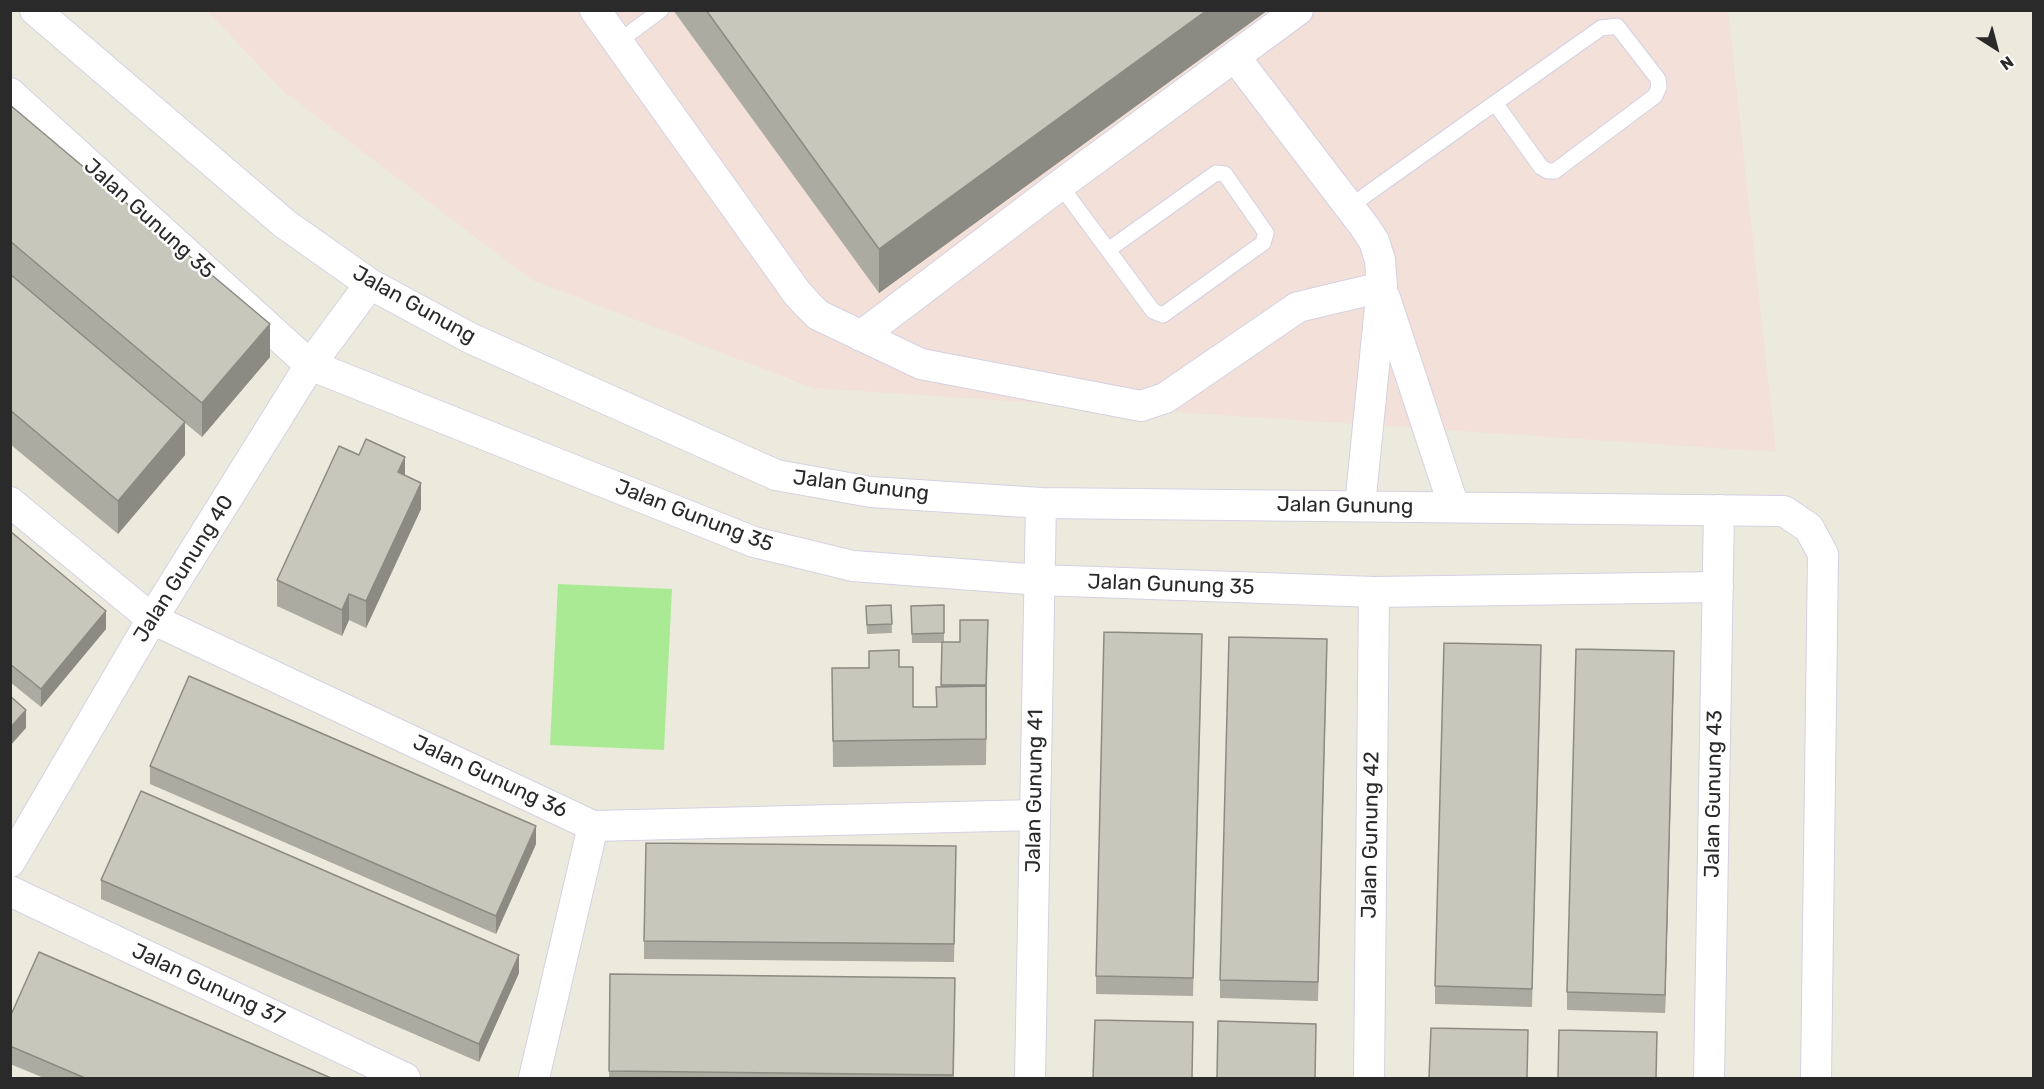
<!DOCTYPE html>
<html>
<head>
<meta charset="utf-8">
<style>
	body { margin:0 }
	#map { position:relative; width:2044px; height:1089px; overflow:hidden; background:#eceadc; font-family:Rubik,sans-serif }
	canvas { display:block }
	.frame { position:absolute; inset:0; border:12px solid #2a2a2a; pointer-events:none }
	.north { position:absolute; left:1966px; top:18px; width:60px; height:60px; -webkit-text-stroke:4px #fff; paint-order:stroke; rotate:144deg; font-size:16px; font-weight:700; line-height:24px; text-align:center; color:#2a2a2a }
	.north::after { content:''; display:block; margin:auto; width:21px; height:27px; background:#2a2a2a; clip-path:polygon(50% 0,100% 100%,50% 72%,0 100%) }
</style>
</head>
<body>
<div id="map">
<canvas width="2044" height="1089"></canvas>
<div class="frame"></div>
<div class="north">N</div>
</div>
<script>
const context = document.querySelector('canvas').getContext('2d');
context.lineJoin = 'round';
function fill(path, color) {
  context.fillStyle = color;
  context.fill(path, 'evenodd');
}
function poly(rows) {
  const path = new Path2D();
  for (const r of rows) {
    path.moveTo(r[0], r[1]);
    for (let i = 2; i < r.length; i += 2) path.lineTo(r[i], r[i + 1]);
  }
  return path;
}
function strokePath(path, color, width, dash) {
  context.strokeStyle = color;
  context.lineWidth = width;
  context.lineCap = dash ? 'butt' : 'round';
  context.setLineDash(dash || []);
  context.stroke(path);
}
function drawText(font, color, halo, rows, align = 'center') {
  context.font = font + ' Rubik,sans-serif';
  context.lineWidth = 5;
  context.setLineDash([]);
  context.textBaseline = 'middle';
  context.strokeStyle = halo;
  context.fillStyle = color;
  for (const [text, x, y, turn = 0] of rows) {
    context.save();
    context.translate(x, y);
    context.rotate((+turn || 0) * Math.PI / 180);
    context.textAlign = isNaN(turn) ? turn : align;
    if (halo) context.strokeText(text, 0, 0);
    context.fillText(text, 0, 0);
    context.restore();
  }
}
const medical = poly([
	[207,11,1728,11,1776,452,813,388,532,280,284,92]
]);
const pitch = poly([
	[558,584,672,589,664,750,550,745]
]);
const lane = poly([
	[618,42,661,10],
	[1060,185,1108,250,1153,311,1163,315,1263,243,1266,233,1225,174,1216,173,1108,250],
	[1349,207,1495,103,1601,28,1617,26,1658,79,1659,87,1655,96,1555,171,1548,171,1541,167,1495,103]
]);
const street = poly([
	[35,10,285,224,370,284,470,338,776,475,871,492,1041,503,1784,511,1809,528,1823,554,1816,1078],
	[595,10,797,293,808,305,818,315,921,364,1141,406,1165,398,1298,307,1382,287],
	[1235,57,1364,226,1374,241,1380,260,1382,287,1360,506],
	[10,93,310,365,754,542,853,566,1040,580,1374,592,1718,587],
	[1385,298,1454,507],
	[861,336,1060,185,1298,10],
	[10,502,152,619,593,826,1035,815],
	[10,862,152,619,310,365,370,284],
	[10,891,405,1078],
	[534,1078,593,826],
	[1030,1078,1041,503],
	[1369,1078,1374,592],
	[1709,1078,1719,510]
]);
const wall = poly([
	[673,10,1268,10,879,293],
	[10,105,270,357,202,437,185,423,185,455,118,534,10,444],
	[405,475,421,509,366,628,349,620,342,636,277,606,277,580],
	[10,531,106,629,41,707,10,682],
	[891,605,892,633,867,634,866,606],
	[944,605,944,642,960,642,988,620,986,765,833,767,832,668,899,667,913,707,936,707,941,687,942,643,912,643,911,606],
	[1202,652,1193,996,1096,994,1096,976],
	[1327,657,1318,1001,1220,998,1220,980],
	[1541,663,1532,1007,1435,1004,1435,986],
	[1674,669,1665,1013,1567,1010,1567,992],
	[150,766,536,844,496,934,150,784],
	[956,865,954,962,644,959,644,941],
	[101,880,519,973,479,1062,101,899],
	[610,974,955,978,954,1078,609,1078],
	[10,1017,331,1078,44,1078,10,1064]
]);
const shadedWall = poly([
	[1207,10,1268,10,879,293,879,249],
	[270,324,270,357,202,437,202,403],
	[185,422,185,455,118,534,118,501],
	[405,457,405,483,398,472],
	[421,483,421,509,366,628,366,601],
	[349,594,349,620,342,636,342,610],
	[106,611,106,629,41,707,41,689],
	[1674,651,1674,669,1665,1013,1665,995],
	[26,710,26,728,10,746,10,728],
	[536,826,536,844,496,934,496,916],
	[519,955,519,973,479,1062,479,1044]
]);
const building = poly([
	[706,10,1207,10,879,249,706,10],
	[10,105,270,324,202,403,10,241,10,105],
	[10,274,185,422,118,501,10,410,10,274],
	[366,439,405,457,398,472,421,483,366,601,349,594,342,610,277,580,339,446,359,455,366,439],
	[10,531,106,611,41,689,10,664,10,531],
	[891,605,892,624,867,625,866,606,891,605],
	[944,605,944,633,912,634,911,606,944,605],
	[960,620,988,620,986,685,941,685,942,642,960,642,960,620],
	[1104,632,1202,634,1193,978,1096,976,1104,632],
	[1229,637,1327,639,1318,982,1220,980,1229,637],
	[1444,643,1541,645,1532,989,1435,986,1444,643],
	[1576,649,1674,651,1665,995,1567,992,1576,649],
	[899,650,899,667,913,667,913,707,937,707,936,687,986,686,986,739,833,741,832,668,869,668,869,651,899,650],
	[189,676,536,826,496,916,150,766,189,676],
	[10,696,26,710,10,728,10,696],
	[141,791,519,955,479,1044,101,880,141,791],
	[646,843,956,846,954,944,644,941,646,843],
	[39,952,331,1078,85,1078,10,1046,10,1017,39,952],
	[610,974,955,978,953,1075,609,1071,610,974],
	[1095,1020,1193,1022,1192,1078,1093,1078,1095,1020],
	[1218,1021,1316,1024,1315,1078,1217,1078,1218,1021],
	[1431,1028,1528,1030,1527,1078,1429,1078,1431,1028],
	[1559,1030,1657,1032,1656,1078,1558,1078,1559,1030]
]);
const streetNames = [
	["Jalan Gunung 35",149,219,42],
	["Jalan Gunung",414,305,29],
	["Jalan Gunung",861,486,7],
	["Jalan Gunung",1345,506,1],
	["Jalan Gunung 35",694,516,21],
	["Jalan Gunung 40",184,569,-58],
	["Jalan Gunung 35",1171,585,2],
	["Jalan Gunung 36",490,777,25],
	["Jalan Gunung 41",1035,791,-89],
	["Jalan Gunung 43",1714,794,-89],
	["Jalan Gunung 42",1371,835,-89],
	["Jalan Gunung 37",208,985,25]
];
fill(medical, '#f3e0d9');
fill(pitch, '#aaea94');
strokePath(lane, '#d4d1e3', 17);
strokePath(street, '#d4d1e3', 32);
strokePath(lane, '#fff', 15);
strokePath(street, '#fff', 30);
fill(wall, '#ababa1');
fill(shadedWall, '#8b8b83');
fill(building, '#c7c7bb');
strokePath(building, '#8b8b83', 1.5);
drawText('21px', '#2a2a2a', '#fff', streetNames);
</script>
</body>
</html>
